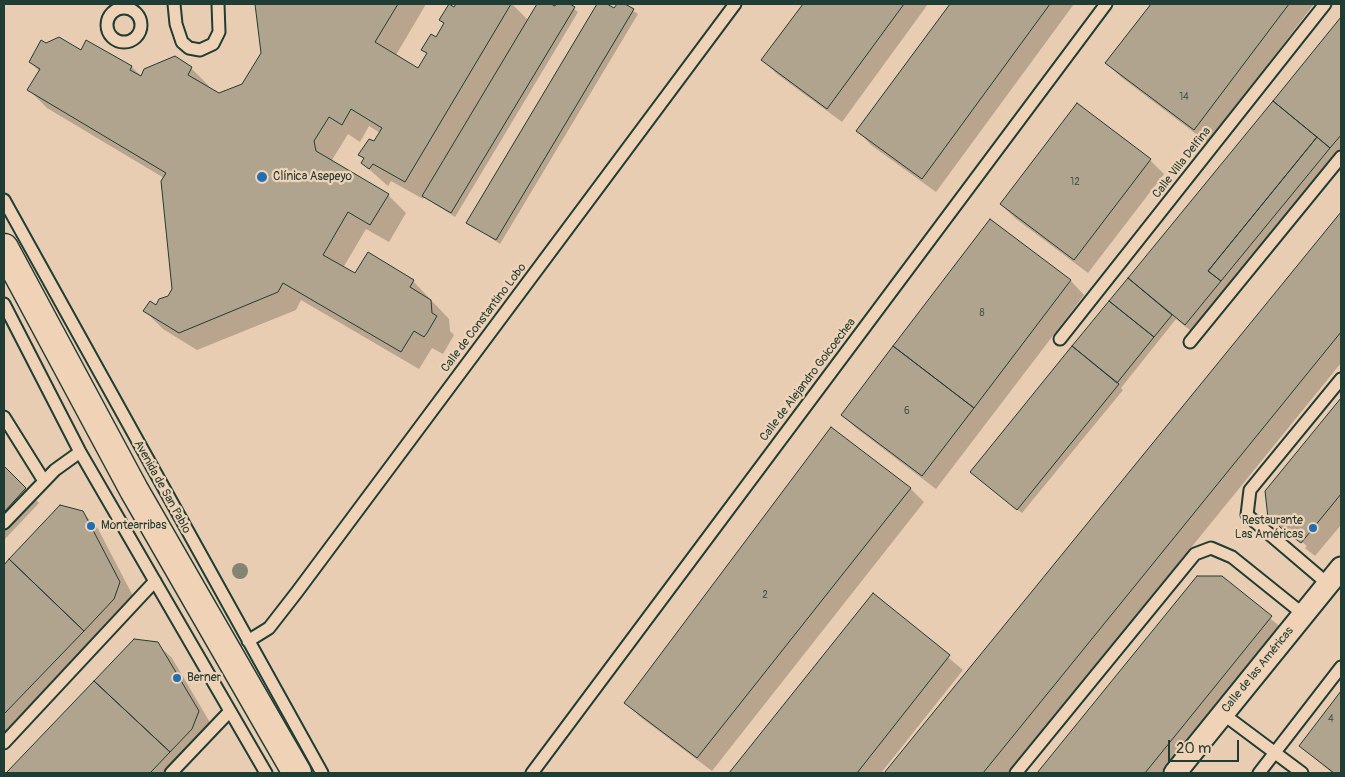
<!DOCTYPE html>
<html>
<head>
<meta charset="utf-8">
<style>
	body { margin:0 }
	#map { position:relative; width:1345px; height:777px; overflow:hidden; background:#e8cdb2; font-family:Pangolin,sans-serif }
	canvas { display:block }
	.frame { position:absolute; inset:0; border:5px solid #1f3d34; pointer-events:none }
	.scale { position:absolute; left:1168px; top:740px; width:71px; height:22px; box-sizing:border-box; border:2px solid #1f3d34; border-top:0; padding-left:6px; font-size:15px; line-height:18px; white-space:nowrap; color:#1f3d34; -webkit-text-stroke:4px #f0d3b7; paint-order:stroke }
</style>
</head>
<body>
<div id="map">
<canvas width="1345" height="777"></canvas>
<div class="frame"></div>
<div class="scale">20 m</div>
</div>
<script>
const context = document.querySelector('canvas').getContext('2d');
context.lineJoin = 'round';
function fill(path, color) {
  context.fillStyle = color;
  context.fill(path, 'evenodd');
}
function poly(rows) {
  const path = new Path2D();
  for (const r of rows) {
    if (r.length === 3) {
      path.moveTo(r[0] + r[2], r[1]);
      path.arc(r[0], r[1], r[2], 0, 2 * Math.PI);
      continue;
    }
    path.moveTo(r[0], r[1]);
    for (let i = 2; i < r.length; i += 2) path.lineTo(r[i], r[i + 1]);
  }
  return path;
}
function strokePath(path, color, width, dash) {
  context.strokeStyle = color;
  context.lineWidth = width;
  context.lineCap = dash ? 'butt' : 'round';
  context.setLineDash(dash || []);
  context.stroke(path);
}
function drawText(font, color, halo, rows, align = 'center') {
  context.font = font + ' Pangolin,sans-serif';
  context.lineWidth = 4.5;
  context.setLineDash([]);
  context.textBaseline = 'middle';
  context.strokeStyle = halo;
  context.fillStyle = color;
  for (const [text, x, y, turn = 0] of rows) {
    context.save();
    context.translate(x, y);
    context.rotate((+turn || 0) * Math.PI / 180);
    context.textAlign = isNaN(turn) ? turn : align;
    if (halo) context.strokeText(text, 0, 0);
    context.fillText(text, 0, 0);
    context.restore();
  }
}
const shadow = poly([
	[256,4,426,4,396,55,418,70,427,54,423,50,437,39,445,25,440,20,457,4,512,4,529,21,539,4,549,4,555,8,558,4,568,4,578,12,455,217,424,197,423,199,391,181,388,186,362,163,365,160,360,155,375,143,380,133,369,126,360,142,348,134,332,160,388,195,406,213,389,242,366,229,343,268,356,275,413,281,449,319,450,331,454,335,443,354,432,348,419,369,301,300,296,310,197,350,163,329,145,311,157,307,169,297,174,289,164,178,47,108,29,90,40,72,30,62,81,52,87,42,132,67,142,77,191,68,209,86,208,88,219,94,243,85,262,53],
	[599,4,605,4,615,10,619,4,623,4,638,14,500,244,468,222],
	[804,4,928,4,842,122,777,74,763,60],
	[951,4,1074,4,936,192,871,145,858,131],
	[1152,4,1314,4,1208,143,1121,77,1107,63],
	[1341,19,1341,165,1200,338,1176,319,1121,388,1123,390,1022,513,971,472],
	[1150,160,1164,174,1088,273,1015,218,1001,204],
	[1341,214,1341,363,1008,773,886,773],
	[990,220,1071,281,1084,295,936,489,856,428,842,415],
	[1341,400,1341,525,1315,556,1305,548,1307,546,1281,526,1281,529,1269,517,1267,492],
	[4,468,39,503,4,540],
	[910,488,924,502,712,771,639,716,626,702],
	[60,506,82,512,97,527,133,596,4,742,4,565],
	[1198,577,1222,577,1285,631,1170,773,1038,773],
	[873,594,963,670,881,773,731,773],
	[135,640,157,644,172,658,212,726,177,773,8,773],
	[1341,693,1341,773,1332,773,1300,746]
]);
const building = poly([
	[255,4,398,4,375,42,418,68,427,53,421,50,431,34,436,37,444,23,439,20,449,4,454,7,456,4,511,4,405,182,373,164,369,169,361,163,364,158,358,155,369,139,374,141,382,128,351,109,342,125,329,117,314,141,316,151,389,194,370,225,348,212,323,255,355,273,368,252,414,280,410,287,431,300,432,313,437,316,427,333,424,337,414,331,401,352,283,283,278,292,179,333,143,311,150,301,156,305,159,299,168,296,172,289,161,181,166,173,27,90,40,69,29,62,41,40,46,43,59,37,81,50,86,40,132,66,130,70,141,76,144,69,175,56,192,67,188,75,219,93,242,84,261,53,255,4],
	[537,4,551,4,555,6,556,4,570,4,575,7,451,213,422,196,537,4],
	[597,4,607,4,614,8,617,4,625,4,634,9,496,240,466,223,597,4],
	[803,4,904,4,827,109,761,60,803,4],
	[950,4,1050,4,922,179,856,131,950,4],
	[1151,4,1289,4,1194,130,1105,63,1151,4],
	[1341,17,1341,135,1330,148,1273,101,1341,17],
	[1273,101,1317,137,1208,271,1221,281,1185,325,1128,278,1273,101],
	[1077,103,1151,159,1074,260,1000,204,1077,103],
	[1317,137,1330,148,1221,281,1208,271,1317,137],
	[1341,212,1341,332,983,773,884,773,1341,212],
	[990,219,1071,280,974,408,893,346,990,219],
	[1128,278,1172,315,1154,337,1109,301,1128,278],
	[1109,301,1154,337,1117,383,1072,346,1109,301],
	[893,346,974,408,922,476,841,415,893,346],
	[1072,346,1119,384,1017,510,970,472,1072,346],
	[1341,398,1341,494,1301,543,1268,518,1265,491,1341,398],
	[831,427,911,488,697,758,624,703,831,427],
	[4,466,26,488,4,512,4,466],
	[60,505,83,511,120,582,114,599,84,631,9,559,60,505],
	[9,559,84,631,4,714,4,565,9,559],
	[1197,576,1222,576,1272,616,1145,773,1037,773,1197,576],
	[873,593,950,655,857,773,729,773,873,593],
	[134,639,158,642,199,711,192,729,170,752,94,681,134,639],
	[94,681,170,752,150,773,6,773,94,681],
	[1341,691,1341,773,1334,773,1299,746,1341,691]
]);
const service = poly([
	[174,4,176,24,182,42,189,48,200,50,213,44,219,32,218,4],
	[124,25,17],
	[4,200,322,773],
	[4,304,80,452,266,773],
	[1060,339,1325,4],
	[1190,342,1341,157],
	[4,417,44,481],
	[4,523,55,470,80,452],
	[1328,584,1247,515,1250,490,1341,379],
	[248,641,269,628,297,592,735,4],
	[1223,714,1302,773],
	[4,743,155,581],
	[171,773,230,711],
	[532,773,1106,4],
	[1016,773,1195,554,1211,548,1232,557,1303,614],
	[1259,773,1341,667]
]);
const minor = poly([
	[1175,773,1341,568]
]);
const tertiary = poly([
	[4,248,134,490,297,773]
]);
const trees = [
	[240,571]
];
const markers = [
	[262,177,6,"#1f6fb2"],
	[91,526,5,"#1f6fb2"],
	[1313,528,5,"#1f6fb2"],
	[177,678,5,"#1f6fb2"]
];
const numberNames = [
	["14",1184,97],
	["12",1075,182],
	["8",982,313],
	["6",907,411],
	["2",765,595],
	["4",1331,719]
];
const streetNames = [
	["Calle Villa Delfina",1182,163,-52],
	["Calle de Constantino Lobo",484,318,-53],
	["Calle de Alejandro Goicoechea",808,380,-53],
	["Avenida de San Pablo",162,487,61],
	["Calle de las Américas",1258,670,-51]
];
const poiNames = [
	["Clínica Asepeyo",273,177],
	["Restaurante",1303,521,"right"],
	["Las Américas",1303,535,"right"],
	["Montearribas",101,526],
	["Berner",187,678]
];
fill(shadow, '#0003');
fill(building, '#b0a48f');
strokePath(building, '#1f3d34', 1);
strokePath(service, '#1f3d34', 15);
strokePath(minor, '#1f3d34', 25);
strokePath(tertiary, '#1f3d34', 31);
strokePath(service, '#f0d3b7', 11);
strokePath(minor, '#f0d3b7', 21);
strokePath(tertiary, '#f0d3b7', 28);
context.fillStyle = '#838472';
for (const [x, y] of trees) {
  context.beginPath();
  context.arc(x, y, 8, 0, 2 * Math.PI);
  context.fill();
}
for (const [x, y, r, color] of markers) {
  const dot = new Path2D();
  dot.arc(x, y, r, 0, 2 * Math.PI);
  context.fillStyle = color;
  context.fill(dot);
  strokePath(dot, '#f0d3b7', 2);
}
drawText('10px', '#43574b', null, numberNames);
drawText('12px', '#1f3d34', '#f0d3b7', streetNames);
drawText('12px', '#1f3d34', '#f0d3b7', poiNames, 'left');
</script>
</body>
</html>
